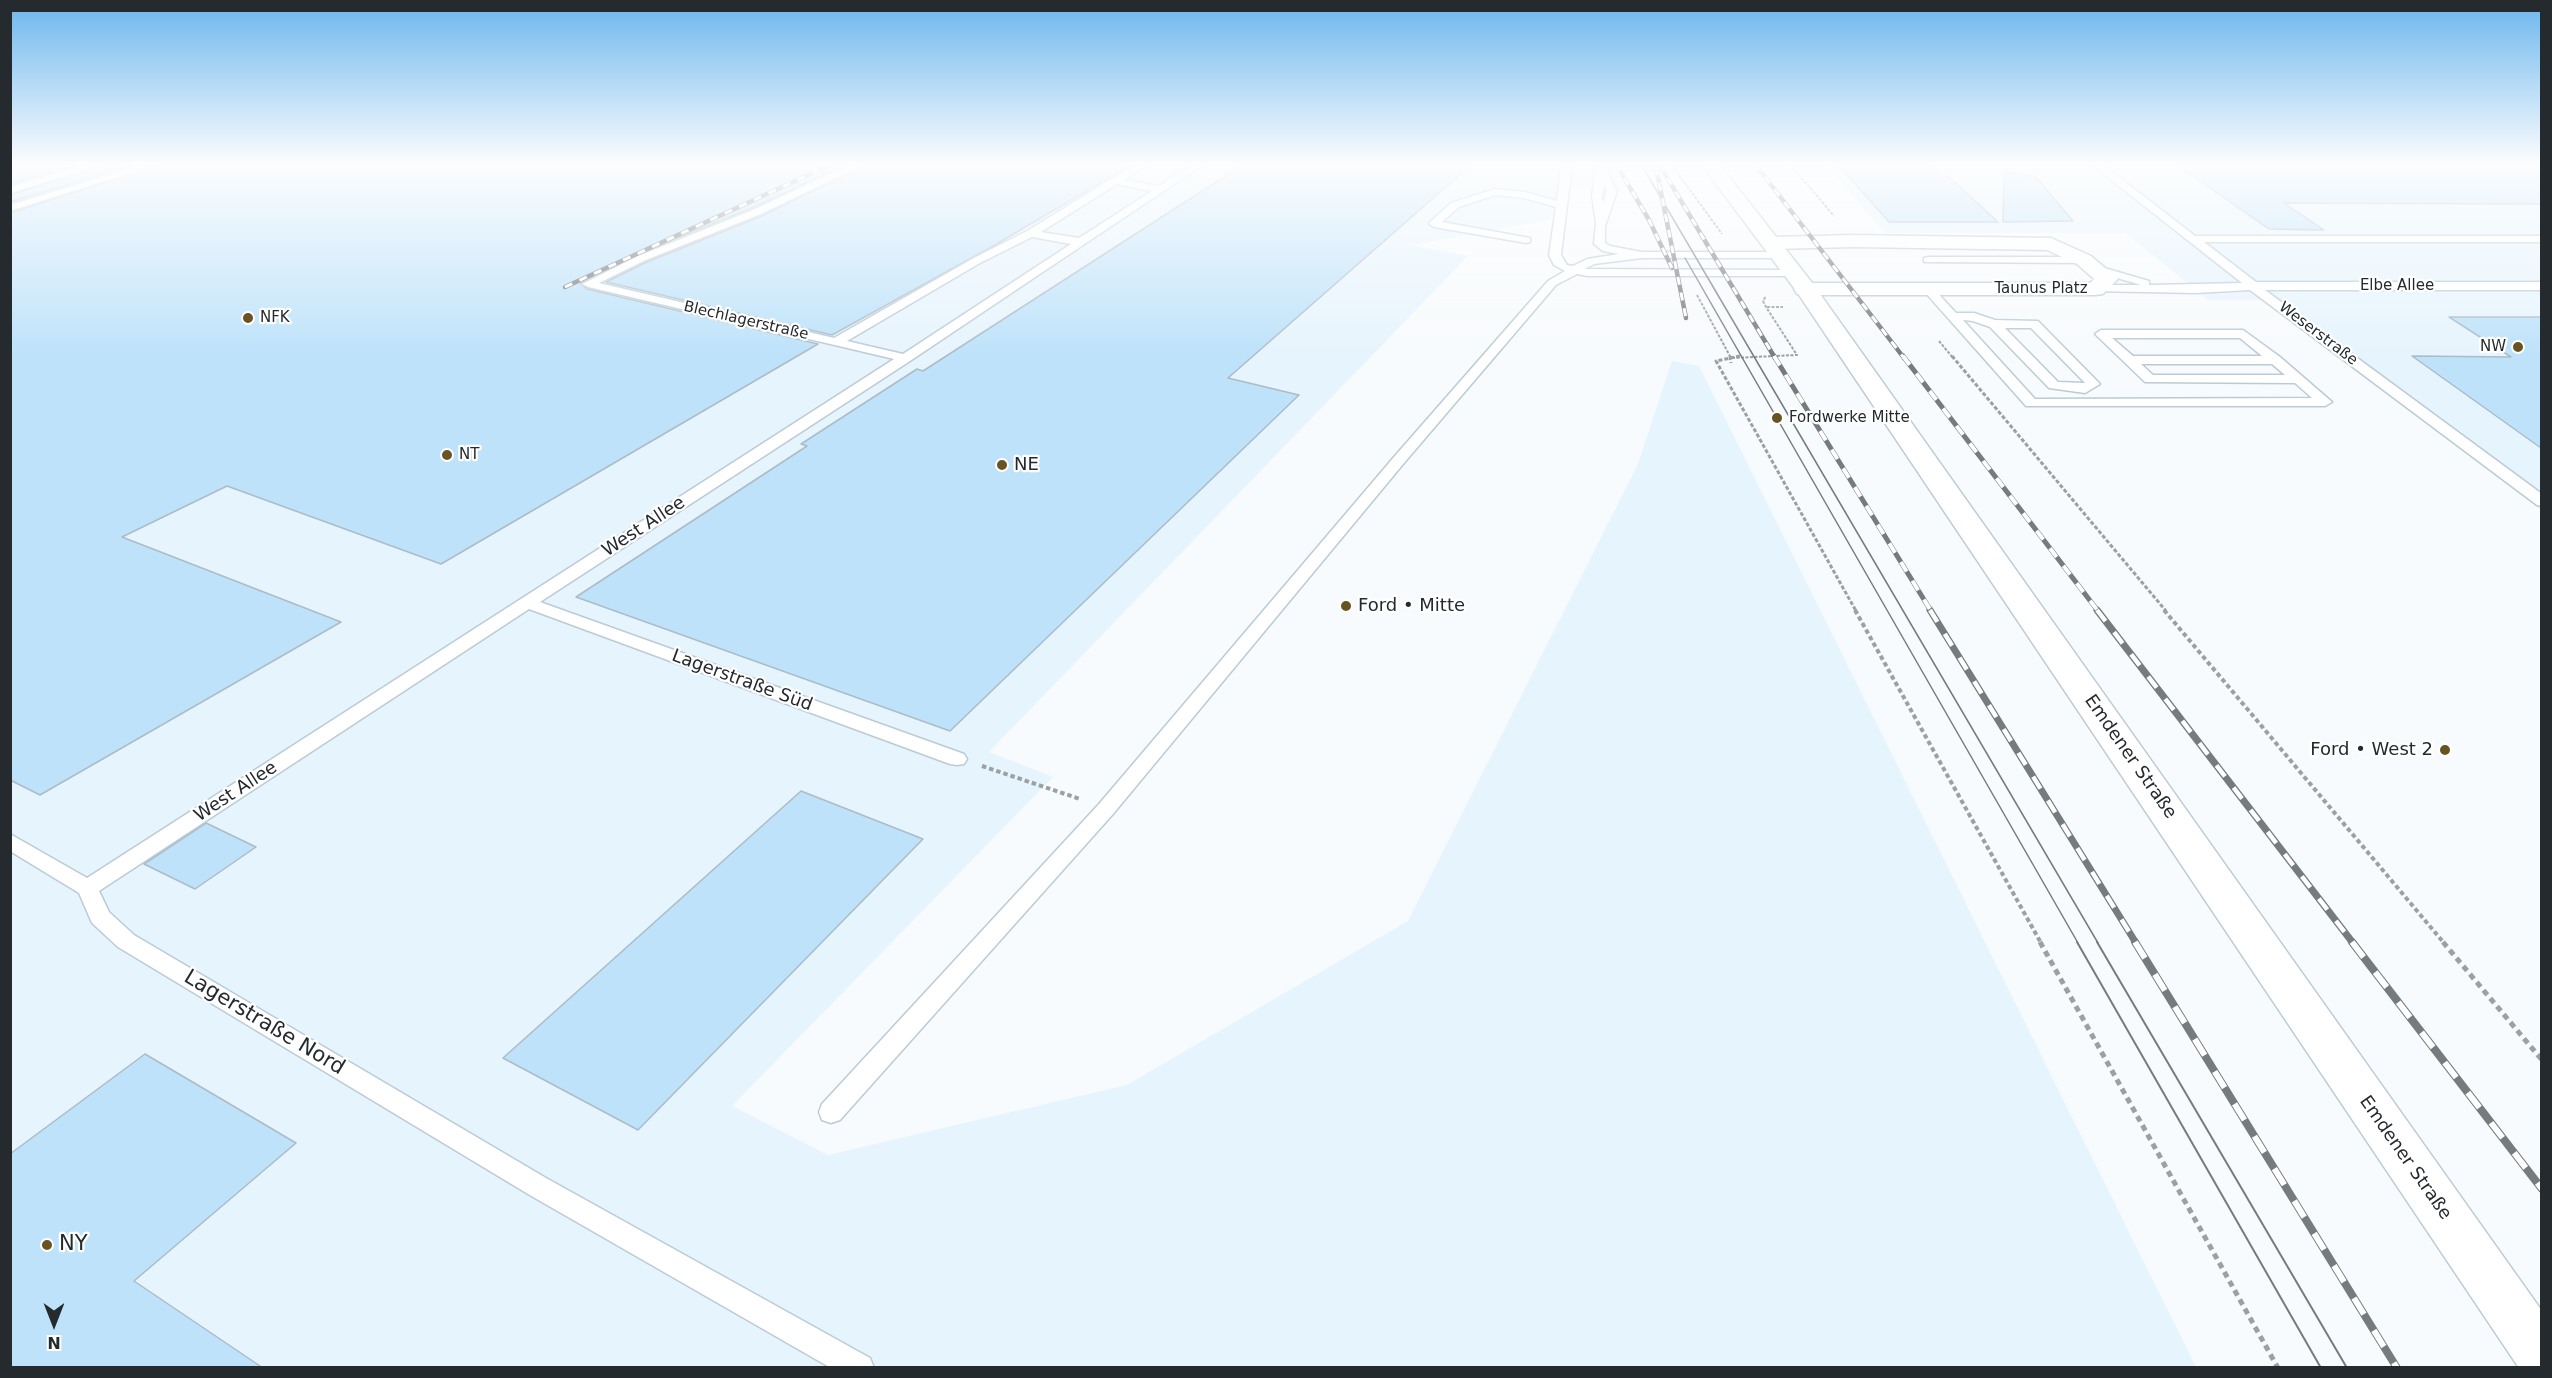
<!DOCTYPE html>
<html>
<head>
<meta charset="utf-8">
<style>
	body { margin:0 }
	#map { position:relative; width:2552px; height:1378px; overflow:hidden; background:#f8fbfd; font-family:"DejaVu Sans",sans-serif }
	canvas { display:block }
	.frame { position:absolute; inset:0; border:12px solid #242a2e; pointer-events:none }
	.north { position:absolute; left:24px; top:1294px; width:60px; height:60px; -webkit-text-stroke:4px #fff; paint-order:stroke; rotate:180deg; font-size:16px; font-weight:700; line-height:24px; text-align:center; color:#242a2e }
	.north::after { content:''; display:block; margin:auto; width:21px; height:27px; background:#242a2e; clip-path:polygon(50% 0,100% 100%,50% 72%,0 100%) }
</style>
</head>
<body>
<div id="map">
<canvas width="2552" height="1378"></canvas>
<div class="frame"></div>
<div class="north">N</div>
</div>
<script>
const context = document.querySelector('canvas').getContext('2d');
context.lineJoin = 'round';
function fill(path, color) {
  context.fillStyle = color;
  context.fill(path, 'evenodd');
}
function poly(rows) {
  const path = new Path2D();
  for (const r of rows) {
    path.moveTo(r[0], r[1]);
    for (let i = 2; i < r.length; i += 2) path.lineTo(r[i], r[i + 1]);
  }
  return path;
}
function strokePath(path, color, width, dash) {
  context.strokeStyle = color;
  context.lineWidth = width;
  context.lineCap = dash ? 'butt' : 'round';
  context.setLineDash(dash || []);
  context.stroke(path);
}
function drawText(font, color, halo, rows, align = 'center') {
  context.font = font + ' "DejaVu Sans",sans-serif';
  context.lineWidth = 4.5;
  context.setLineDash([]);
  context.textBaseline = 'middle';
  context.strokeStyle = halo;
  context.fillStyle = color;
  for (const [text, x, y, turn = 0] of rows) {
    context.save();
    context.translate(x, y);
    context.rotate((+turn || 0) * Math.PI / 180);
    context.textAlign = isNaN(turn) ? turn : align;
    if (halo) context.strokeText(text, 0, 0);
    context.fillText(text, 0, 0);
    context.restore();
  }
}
const built = poly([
	[10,164,1611,164,1626,192,1573,186,1549,220,1411,245,1468,256,989,752,1053,777,732,1106,828,1155,1127,1085,1408,921,1638,464,1672,361,1699,366,2196,1367,11,1367],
	[1825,164,2541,164,2541,510,2267,300,2208,300,2125,233,1885,233]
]);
const building = poly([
	[10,164,80,164,10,184,10,164],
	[106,164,136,164,10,202,10,195,106,164],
	[161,164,847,164,752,208,637,254,580,283,587,289,818,344,441,564,227,486,122,537,341,622,40,795,10,780,10,213,161,164],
	[867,164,1132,164,995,245,832,335,606,282,647,262,762,216,867,164],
	[1244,164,1472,164,1228,378,1299,395,950,731,576,597,807,446,801,444,917,369,923,371,1244,164],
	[1837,164,1927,164,1940,176,1948,176,1998,222,1889,222,1837,164],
	[2175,164,2541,164,2541,204,2284,203,2324,230,2269,229,2175,164],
	[2004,171,2035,176,2073,221,2003,222,2004,171],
	[2449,317,2541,317,2541,448,2412,356,2511,357,2449,317],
	[801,791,923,839,638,1130,503,1058,801,791],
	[206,823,256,847,195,889,144,864,206,823],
	[145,1054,296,1143,134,1281,263,1368,10,1368,10,1154,145,1054]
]);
const pathFar3 = poly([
	[1671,164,1722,234],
	[1790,164,1834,216],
	[1697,295,1731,358],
	[1767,307,1783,307],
	[1939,341,1953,358],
	[1732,358,1797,355,1766,307,1763,301,1766,296]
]);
const pathFar2 = poly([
	[1730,356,1731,363],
	[1740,356,1716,361,1856,611],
	[1952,356,2166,611]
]);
const pathFar1 = poly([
	[1855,610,2041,943],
	[2164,610,2444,943],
	[982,766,1080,799]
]);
const path = poly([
	[2040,942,2278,1368],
	[2443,942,2542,1060]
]);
const lane = poly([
	[88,164,104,164,10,193,10,187,88,164],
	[144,164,159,164,10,211,10,205,144,164],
	[852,164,865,164,761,214,646,260,599,283,834,338,972,259,1027,231,1136,164,1148,164,1124,180,1159,186,1192,164,1204,164,910,361,540,602,964,754,967,759,964,764,957,765,950,764,529,609,99,891,109,912,134,935,546,1178,870,1358,874,1368,831,1368,528,1194,118,947,92,923,79,893,10,851,10,834,87,878,894,359,588,287,582,284,638,256,753,210,852,164],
	[1117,184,1152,191,1079,238,1041,232,1117,184],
	[1032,237,1071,244,903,354,847,341,980,263,1032,237],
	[1562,164,1572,164,1561,255,1567,265,1573,266,1587,259,1619,254,1603,251,1594,244,1596,223,1592,196,1596,169,1593,164,1603,164,1617,192,1605,226,1605,243,1610,246,1642,252,1781,252,1787,255,1781,258,1642,258,1594,264,1585,269,1794,270,1800,273,1794,276,1587,276,1577,274,1556,285,1404,463,1113,814,840,1120,831,1123,822,1120,819,1112,822,1104,1099,804,1394,457,1548,281,1565,271,1554,265,1549,255,1556,207,1524,198,1495,195,1459,207,1442,222,1530,238,1530,242,1526,243,1434,227,1429,224,1430,222,1451,203,1495,189,1524,192,1557,201,1562,164],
	[1604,185,1607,192,1603,203,1602,196,1604,185],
	[2091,164,2102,164,2195,236,2542,236,2542,242,2204,242,2256,282,2542,282,2542,290,2265,290,2542,494,2542,506,2537,505,2250,290,2196,293,2091,291,2089,289,2095,285,2141,285,2090,270,2088,268,2094,265,2149,281,2149,285,2242,283,2091,164],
	[1928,257,2084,257,2090,260,2084,263,1924,262,1924,258,1928,257],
	[1928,285,1932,287,1956,313,1974,313,1995,320,2038,321,2100,384,2085,393,2049,388,1990,327,1973,321,1963,320,2035,399,2312,398,2295,383,2145,382,2095,334,2101,330,2243,330,2280,357,2332,402,2325,406,2026,406,1924,291,1922,289,1928,285],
	[2005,328,2031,328,2085,383,2058,382,2005,328],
	[2112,338,2240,338,2262,356,2133,356,2112,338],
	[2141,364,2272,364,2285,375,2153,375,2141,364]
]);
const street = poly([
	[1855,235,2051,238,2091,256,2118,279,2103,294,2095,295,1805,295,1797,294,1794,289,1797,284,1805,283,2090,283,2094,279,2077,264,2047,250,1855,247,1772,249,1765,247,1762,243,1765,239,1772,237,1855,235]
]);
const secondary = poly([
	[1701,164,1719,164,1813,284,2542,1311,2542,1368,2519,1368,1797,292,1701,164]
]);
const tramFar1 = poly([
	[1641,164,2098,943],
	[1685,258,2078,943]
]);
const tram = poly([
	[2077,942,2321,1368],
	[2097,942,2347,1368]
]);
const railFar3 = poly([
	[1616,164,1649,220,1672,268],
	[1659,164,1775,358],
	[1755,164,1904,358],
	[1656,167,1686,318],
	[565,287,832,164]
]);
const railFar2 = poly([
	[1774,356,1931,611],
	[1903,356,2098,611]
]);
const railFar1 = poly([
	[1930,610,2136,943],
	[2097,610,2353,943]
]);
const rail = poly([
	[2135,942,2397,1368],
	[2352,942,2542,1189]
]);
const markers = [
	[248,318,6,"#685322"],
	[2518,347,6,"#685322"],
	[1777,418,6,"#685322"],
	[447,455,6,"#685322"],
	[1002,465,6,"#685322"],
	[1346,606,6,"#685322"],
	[2445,750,6,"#685322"],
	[47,1245,6,"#685322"]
];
const farStreetnames = [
	["Elbe Allee",2397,286],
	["Taunus Platz",2041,289],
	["Blechlagerstraße",746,321,13],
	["Weserstraße",2318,334,37]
];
const farPoinames = [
	["NFK",260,318],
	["NW",2506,347,"right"],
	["Fordwerke Mitte",1789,418],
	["NT",459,455]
];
const poiNames = [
	["NE",1014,465],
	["Ford • Mitte",1358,606],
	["Ford • West 2",2433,750,"right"]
];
const streetNames = [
	["West Allee",644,527,-33],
	["Lagerstraße Süd",742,681,20],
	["Emdener Straße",2130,757,55],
	["West Allee",236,792,-33],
	["Emdener Straße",2405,1158,55]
];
const nearStreetnames = [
	["Lagerstraße Nord",264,1023,31]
];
const nearPoinames = [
	["NY",59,1245]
];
fill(built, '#e6f4fd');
fill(building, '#bde2fa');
strokePath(building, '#acbcc6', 1.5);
strokePath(lane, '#bbcbd5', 3);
strokePath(street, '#bbcbd5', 3);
strokePath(secondary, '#bbcbd5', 3);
strokePath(pathFar3, '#9ba0a3', 2, [3, 1.5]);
strokePath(pathFar2, '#9ba0a3', 3, [4, 2]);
strokePath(pathFar1, '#9ba0a3', 4, [4.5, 3]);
strokePath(path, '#9ba0a3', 5, [6, 4.5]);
fill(lane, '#fff');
fill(street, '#fff');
fill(secondary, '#fff');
strokePath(tramFar1, '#767b7e', 1.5);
strokePath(tram, '#767b7e', 2);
strokePath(railFar3, '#767b7e', 4.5);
strokePath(railFar2, '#767b7e', 5);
strokePath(railFar1, '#767b7e', 7);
strokePath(rail, '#767b7e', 8);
strokePath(railFar3, '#fff', 3, [8]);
strokePath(railFar2, '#fff', 4, [11]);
strokePath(railFar1, '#fff', 4.5, [14]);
strokePath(rail, '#fff', 6, [19]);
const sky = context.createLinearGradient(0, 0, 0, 357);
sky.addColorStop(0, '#6bb6ed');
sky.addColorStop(0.46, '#fcfdfe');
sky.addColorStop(1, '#fcfdfe00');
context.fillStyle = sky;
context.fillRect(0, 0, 2552, 357);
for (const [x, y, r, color] of markers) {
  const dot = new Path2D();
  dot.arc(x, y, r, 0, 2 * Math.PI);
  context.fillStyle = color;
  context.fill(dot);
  strokePath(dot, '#fff', 2);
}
drawText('15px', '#242a2e', '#fff', farStreetnames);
drawText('15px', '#242a2e', '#fff', farPoinames, 'left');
drawText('18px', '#242a2e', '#fff', poiNames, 'left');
drawText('18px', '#242a2e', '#fff', streetNames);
drawText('21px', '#242a2e', '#fff', nearStreetnames);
drawText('21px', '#242a2e', '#fff', nearPoinames, 'left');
</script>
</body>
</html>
